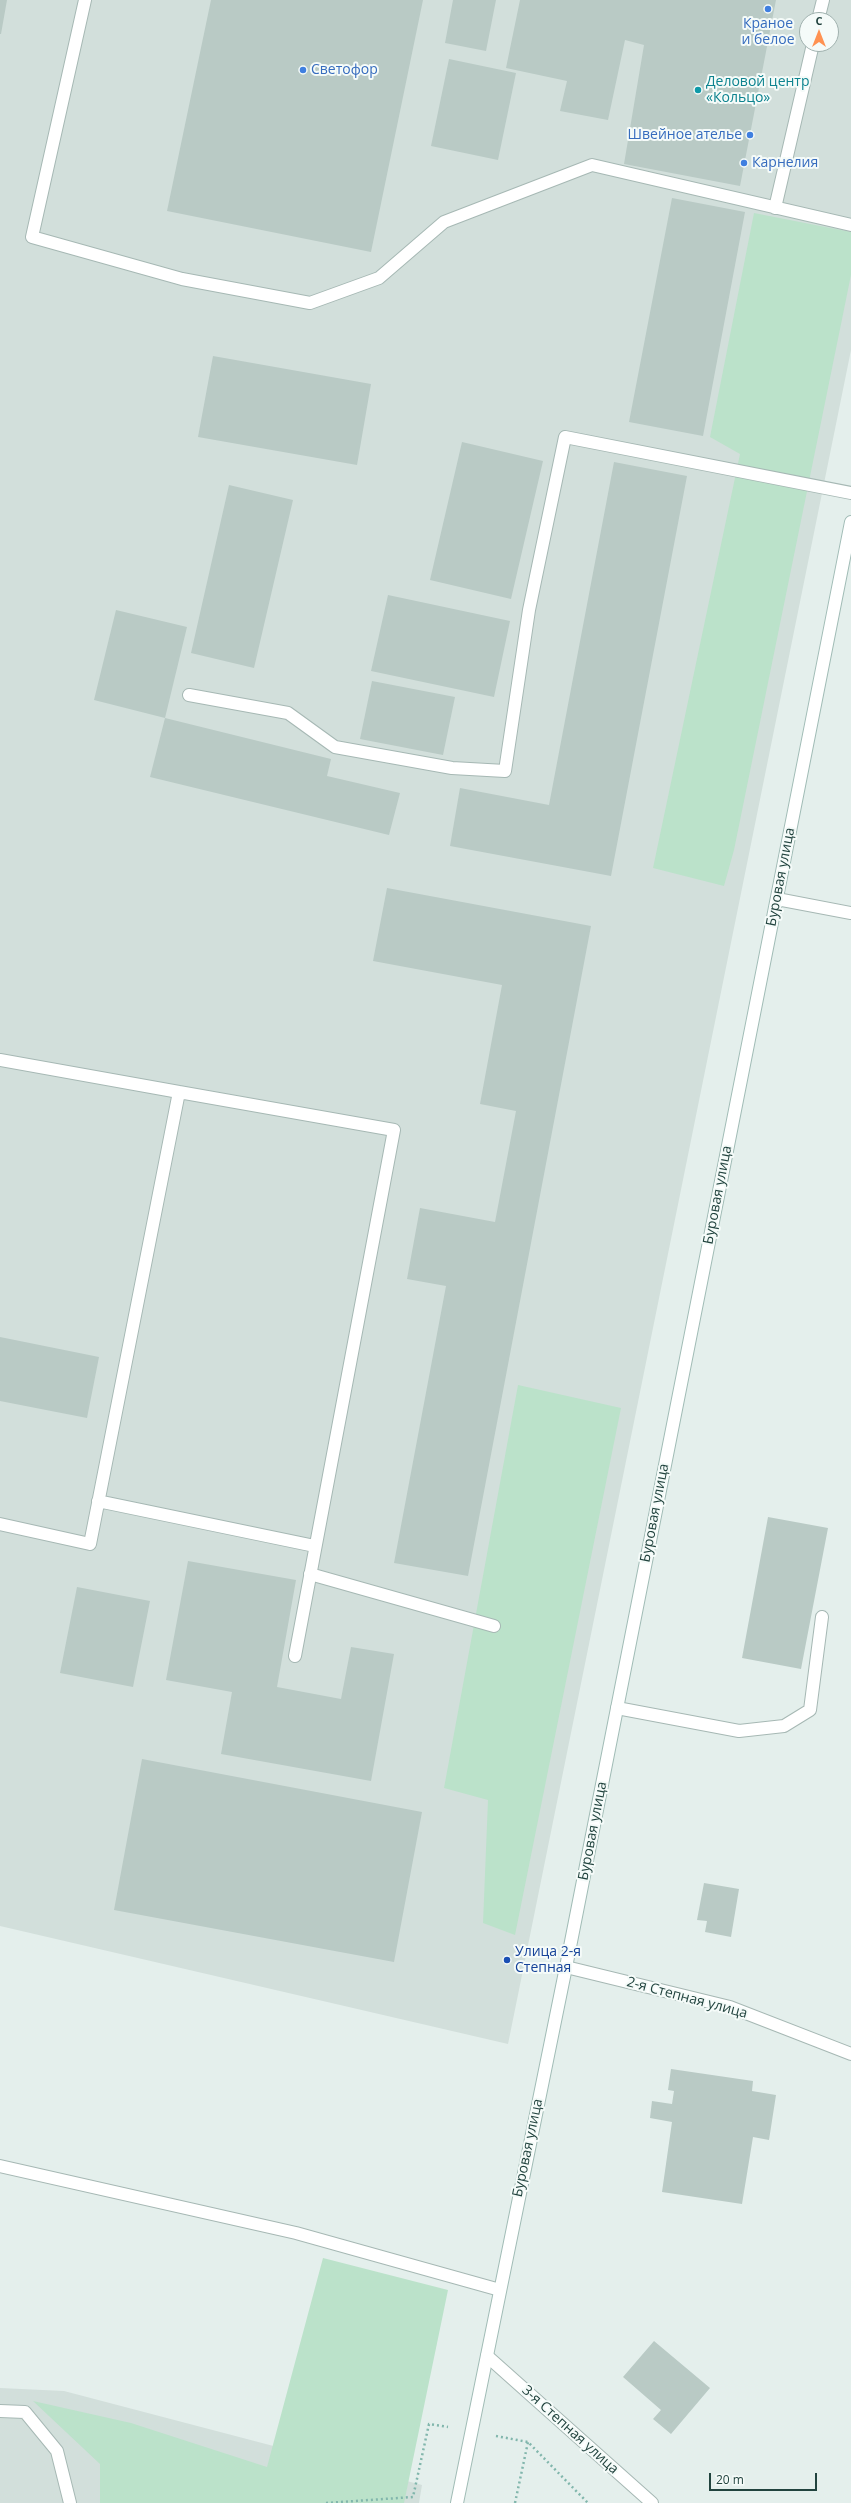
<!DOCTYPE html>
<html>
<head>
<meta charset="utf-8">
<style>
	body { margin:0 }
	#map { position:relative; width:851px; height:2503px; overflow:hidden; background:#e4efec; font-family:"Open Sans",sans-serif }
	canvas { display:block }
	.north { position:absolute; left:799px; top:12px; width:40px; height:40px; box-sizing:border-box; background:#f5fbf9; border:1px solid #a0b1ae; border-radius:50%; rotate:0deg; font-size:11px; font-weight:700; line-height:16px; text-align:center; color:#21433e }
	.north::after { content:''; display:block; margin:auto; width:14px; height:18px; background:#ff9252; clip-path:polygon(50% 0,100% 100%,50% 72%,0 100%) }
	.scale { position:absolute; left:709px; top:2473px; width:108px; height:18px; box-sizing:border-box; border:2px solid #21433e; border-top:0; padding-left:5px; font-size:12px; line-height:14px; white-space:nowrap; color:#21433e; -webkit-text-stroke:3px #f5fbf9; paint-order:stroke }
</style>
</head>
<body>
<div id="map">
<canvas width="851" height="2503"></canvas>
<div class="north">С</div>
<div class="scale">20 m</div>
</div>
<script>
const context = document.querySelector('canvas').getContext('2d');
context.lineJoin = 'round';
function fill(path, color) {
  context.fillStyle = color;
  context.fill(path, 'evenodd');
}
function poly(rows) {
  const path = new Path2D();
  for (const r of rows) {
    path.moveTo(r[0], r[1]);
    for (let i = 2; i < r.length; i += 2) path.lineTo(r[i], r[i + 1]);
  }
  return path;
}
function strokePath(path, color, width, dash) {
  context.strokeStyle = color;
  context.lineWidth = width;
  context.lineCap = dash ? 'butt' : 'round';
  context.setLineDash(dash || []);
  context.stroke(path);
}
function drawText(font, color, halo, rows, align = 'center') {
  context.font = font + ' "Open Sans",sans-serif';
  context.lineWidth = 4;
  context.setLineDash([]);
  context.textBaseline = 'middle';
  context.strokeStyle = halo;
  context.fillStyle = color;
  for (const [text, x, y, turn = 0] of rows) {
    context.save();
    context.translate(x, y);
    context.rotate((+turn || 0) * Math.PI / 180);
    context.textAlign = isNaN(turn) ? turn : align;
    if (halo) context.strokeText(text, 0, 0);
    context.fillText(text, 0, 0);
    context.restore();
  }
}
const built = poly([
	[0,0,851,0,851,350,508,2044,0,1926],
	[807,20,831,20,831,44,807,44],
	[0,2388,64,2391,422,2485,419,2503,0,2503]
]);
const green = poly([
	[754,213,851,232,851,275,734,850,724,886,653,868,740,454,710,437],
	[518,1385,621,1408,515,1935,483,1923,488,1800,444,1788],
	[323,2258,448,2290,404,2503,100,2503,100,2464,33,2401,131,2423,267,2467]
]);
const building = poly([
	[0,0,7,0,1,34,0,34],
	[211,0,423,0,371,252,167,211],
	[453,0,496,0,486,51,445,43],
	[520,0,776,0,740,186,624,164,644,45,625,40,608,120,560,111,567,81,506,68],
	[449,59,516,73,498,160,431,146],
	[672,198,745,212,703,436,629,422],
	[213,356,371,384,357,465,198,437],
	[462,442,543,461,511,599,430,580],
	[614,462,687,476,611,876,450,846,460,788,549,805],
	[229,485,293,500,254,668,191,653],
	[388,595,510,621,494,697,371,671],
	[116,610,187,627,165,718,94,700],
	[372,681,455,697,443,755,360,739],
	[165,718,331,759,327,776,400,793,389,835,150,777],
	[387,888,591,926,468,1576,394,1563,446,1286,407,1279,420,1208,495,1222,516,1111,480,1104,502,985,373,961],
	[0,1337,99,1357,87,1418,0,1401],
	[768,1517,828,1528,801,1669,742,1658],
	[188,1561,296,1580,277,1687,341,1699,351,1647,394,1654,371,1781,221,1754,232,1692,166,1680],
	[77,1587,150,1601,133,1687,60,1673],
	[142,1759,422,1812,394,1962,114,1910],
	[704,1883,739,1889,731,1937,705,1932,707,1921,697,1920],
	[671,2069,753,2081,752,2091,776,2095,769,2140,753,2137,742,2204,662,2192,672,2122,650,2118,652,2101,672,2104,674,2091,668,2090],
	[654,2341,710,2388,671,2434,653,2419,661,2410,623,2377]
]);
const path = poly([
	[496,2436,528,2442,588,2503],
	[326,2503,413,2497,429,2424,448,2427],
	[515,2503,528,2442]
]);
const lane = poly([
	[85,0,32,237,182,279,310,303,379,278,444,222,592,165,851,225],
	[818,20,823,0],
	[775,208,813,44],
	[189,695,288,713,335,747,452,768,505,771,529,610,565,437,851,493],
	[0,1060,179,1092,90,1544,0,1524],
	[179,1092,394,1130,295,1656],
	[98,1501,315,1546],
	[310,1574,494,1626],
	[617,1708,739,1731,784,1726,810,1710,822,1617],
	[0,2166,296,2233,500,2290],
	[0,2411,25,2412,57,2451,70,2503]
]);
const street = poly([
	[777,899,851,913],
	[566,1967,730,2007,851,2054],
	[487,2356,652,2503]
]);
const secondary = poly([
	[457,2503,566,1967,851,522]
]);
const markers = [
	[768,9,4,"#3f7fe0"],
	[303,70,4,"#3f7fe0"],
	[698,90,4,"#0f9aa8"],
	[750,135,4,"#3f7fe0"],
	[744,163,4,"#3f7fe0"],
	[507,1960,4,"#1a4fb4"]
];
const shopNames = [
	["Краное",768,24,"center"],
	["и белое",768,40,"center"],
	["Светофор",311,70],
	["Швейное ателье",742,135,"right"],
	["Карнелия",752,163]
];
const cultureNames = [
	["Деловой центр",706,82],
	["«Кольцо»",706,98]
];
const streetNames = [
	["Буровая улица",781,877,-79],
	["Буровая улица",718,1195,-79],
	["Буровая улица",655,1513,-79],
	["Буровая улица",593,1831,-79],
	["2-я Степная улица",687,1998,15],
	["Буровая улица",528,2148,-78],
	["3-я Степная улица",570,2430,42]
];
const transitNames = [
	["Улица 2-я",515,1952],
	["Степная",515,1968]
];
fill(built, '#d2dfdb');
fill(green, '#bbe2ca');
fill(building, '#b9cac5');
strokePath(lane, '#a6b8b4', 14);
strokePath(street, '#a6b8b4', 14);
strokePath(secondary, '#a1bcb6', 14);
strokePath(path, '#81b6ac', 2.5, [2, 3]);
strokePath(lane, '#fff', 12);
strokePath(street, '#fff', 12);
strokePath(secondary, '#fff', 12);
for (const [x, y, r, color] of markers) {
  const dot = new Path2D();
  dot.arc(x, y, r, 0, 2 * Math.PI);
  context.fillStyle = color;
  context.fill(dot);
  strokePath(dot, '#f5fbf9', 1.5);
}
drawText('14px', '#366cbe', '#f5fbf9', shopNames, 'left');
drawText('14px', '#0d838f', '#f5fbf9', cultureNames, 'left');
drawText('14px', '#21433e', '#f5fbf9', streetNames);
drawText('14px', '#164399', '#f5fbf9', transitNames, 'left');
</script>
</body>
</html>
